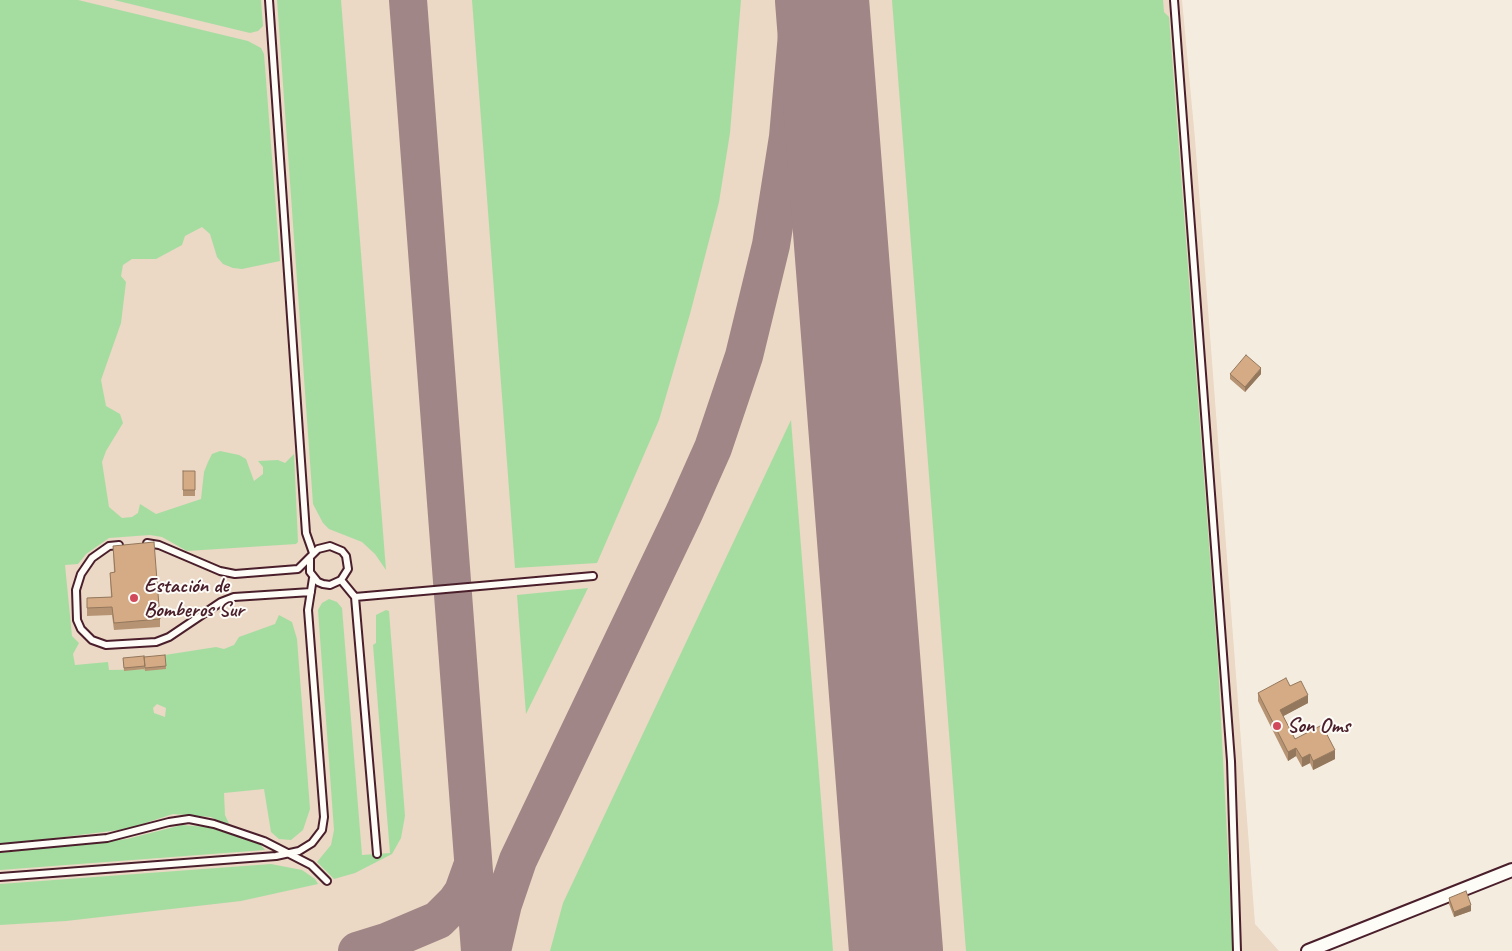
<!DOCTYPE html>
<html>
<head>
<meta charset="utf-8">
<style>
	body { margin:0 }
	canvas { display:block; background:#f5ece0 }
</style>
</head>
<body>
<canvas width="1512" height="951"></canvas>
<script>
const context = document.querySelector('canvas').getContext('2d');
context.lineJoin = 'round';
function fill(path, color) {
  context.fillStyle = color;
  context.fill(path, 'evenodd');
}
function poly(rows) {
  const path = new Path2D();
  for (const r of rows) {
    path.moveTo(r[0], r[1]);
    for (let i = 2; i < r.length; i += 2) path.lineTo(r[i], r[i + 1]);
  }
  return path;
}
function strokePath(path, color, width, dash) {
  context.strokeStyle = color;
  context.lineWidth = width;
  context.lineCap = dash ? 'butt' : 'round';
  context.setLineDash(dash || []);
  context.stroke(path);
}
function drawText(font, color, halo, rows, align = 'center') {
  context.font = font + ' Caveat,sans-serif';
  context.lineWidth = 4;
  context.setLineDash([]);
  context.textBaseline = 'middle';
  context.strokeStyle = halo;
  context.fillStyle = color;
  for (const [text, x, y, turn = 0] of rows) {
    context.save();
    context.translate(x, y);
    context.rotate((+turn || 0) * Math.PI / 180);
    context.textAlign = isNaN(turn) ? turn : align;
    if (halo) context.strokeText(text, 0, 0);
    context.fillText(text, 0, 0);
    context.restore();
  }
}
const built = poly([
	[0,0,1182,0,1195,139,1255,924,1279,951,0,951]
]);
const green = poly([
	[0,0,78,0,248,41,261,48,264,54,280,261,242,269,233,268,223,264,217,257,210,234,202,227,185,236,182,245,156,259,132,259,123,265,121,276,126,282,121,323,101,380,106,406,120,414,123,423,106,451,102,462,109,507,122,518,132,517,138,513,140,504,156,514,201,499,204,472,208,462,212,454,220,451,239,455,246,459,254,481,263,474,263,467,258,461,278,460,285,463,294,454,298,542,296,544,187,551,162,537,150,535,109,538,86,554,78,564,65,565,72,636,79,643,73,654,75,665,108,662,109,670,166,669,165,655,216,647,224,649,234,645,239,637,275,624,279,615,292,622,297,639,310,809,303,830,291,840,279,839,271,832,264,789,224,793,225,815,230,826,211,817,173,814,127,829,0,845],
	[157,704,166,708,165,717,154,713,153,708],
	[114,0,261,0,263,26,258,31,250,33],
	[277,0,341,0,386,570,375,554,362,542,329,529,323,523,313,504],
	[472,0,741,0,730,133,719,202,690,314,659,420,597,563,515,568],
	[892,0,1163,0,1164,12,1169,17,1218,663,1233,951,966,951],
	[791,420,833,951,550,951,563,903],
	[588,588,526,714,517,595],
	[329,599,337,602,342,608,362,855,390,853,373,645,376,643,376,615,386,610,389,611,405,816,401,838,392,854,355,873,334,879,317,862,331,845,334,830,318,610,322,603],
	[182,825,207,827,259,843,265,850,0,870,0,853,127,839],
	[271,864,302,870,315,879,318,884,241,901,66,921,0,925,0,884]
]);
const taxiway = poly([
	[408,0,480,951],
	[357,951,386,942,438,920,456,902,463,892,473,864],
	[492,951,503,904,518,860,684,513,713,448,744,356,771,245,788,137,800,0]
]);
const runway = poly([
	[822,0,896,951]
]);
const service = poly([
	[269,0,306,533,313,553],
	[1174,0,1231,761,1237,951],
	[147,543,159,545,220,571,235,574,298,569,318,549,330,546,342,551,346,556,348,569,341,580,330,585,323,584,318,582,310,572,310,559],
	[119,545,109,546,92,558,81,574,76,590,77,620,81,629,92,640,106,645,156,642,169,637,221,602,234,597,311,592],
	[341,580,355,597,377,854],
	[355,597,593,576],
	[0,848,107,838,169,822,189,819,214,824,264,841,311,865,327,881],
	[0,877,276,856,299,851,312,843,322,830,324,817,308,610,313,578]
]);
const minor = poly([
	[1308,951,1512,870]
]);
const wall = poly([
	[1230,374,1261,374,1245,392,1230,379],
	[183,471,195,471,195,496,183,496],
	[113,546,160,619,160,627,114,630,112,615,87,616,87,598,111,597,110,573,114,572],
	[165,655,166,669,145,671,144,661,145,669,124,671,123,658,144,660],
	[1258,693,1308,703,1283,716,1295,739,1335,759,1313,770,1310,763,1302,767,1296,756,1288,761,1258,701],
	[1449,898,1471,911,1454,917,1449,904]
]);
const shadedWall = poly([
	[1261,368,1261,374,1245,392,1245,387],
	[1308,695,1308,703,1280,718,1280,710],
	[1296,748,1296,756,1288,761,1288,752],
	[1335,750,1335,759,1313,770,1313,761],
	[1310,754,1310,763,1302,767,1302,758],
	[1471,905,1471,911,1454,917,1454,912]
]);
const building = poly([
	[1246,355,1261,368,1245,387,1230,374,1246,355],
	[183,471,195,471,195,490,183,490,183,471],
	[154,542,160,619,114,623,112,607,87,608,87,598,112,597,110,573,115,572,113,546,154,542],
	[165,655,166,666,145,668,144,657,165,655],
	[144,656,145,666,124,668,123,658,144,656],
	[1286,678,1290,686,1301,681,1308,695,1280,710,1295,739,1322,725,1335,750,1313,761,1310,754,1302,758,1296,748,1288,752,1258,693,1286,678],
	[1466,891,1471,905,1454,912,1449,898,1466,891]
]);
const markers = [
	[134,598,5,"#d1495b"],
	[1277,726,5,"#d1495b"]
];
const poiNames = [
	["Estación de",144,586],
	["Bomberos Sur",144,610],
	["Son Oms",1287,726]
];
fill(built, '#ebd8c5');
fill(green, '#a5dda1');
strokePath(taxiway, '#a08686', 38);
strokePath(runway, '#a08686', 94);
strokePath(service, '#4a1f2b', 10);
strokePath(minor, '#4a1f2b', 16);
strokePath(service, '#fdfcf7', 6);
strokePath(minor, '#fdfcf7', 12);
fill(wall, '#b69372');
fill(shadedWall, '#94785d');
fill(building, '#d4ab85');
strokePath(building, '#94785d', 1);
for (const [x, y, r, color] of markers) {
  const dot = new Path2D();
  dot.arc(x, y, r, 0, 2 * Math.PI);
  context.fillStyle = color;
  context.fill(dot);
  strokePath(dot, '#fdfcf7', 2);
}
drawText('bold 21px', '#4a1f2b', '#fdfcf7', poiNames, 'left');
</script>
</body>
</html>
